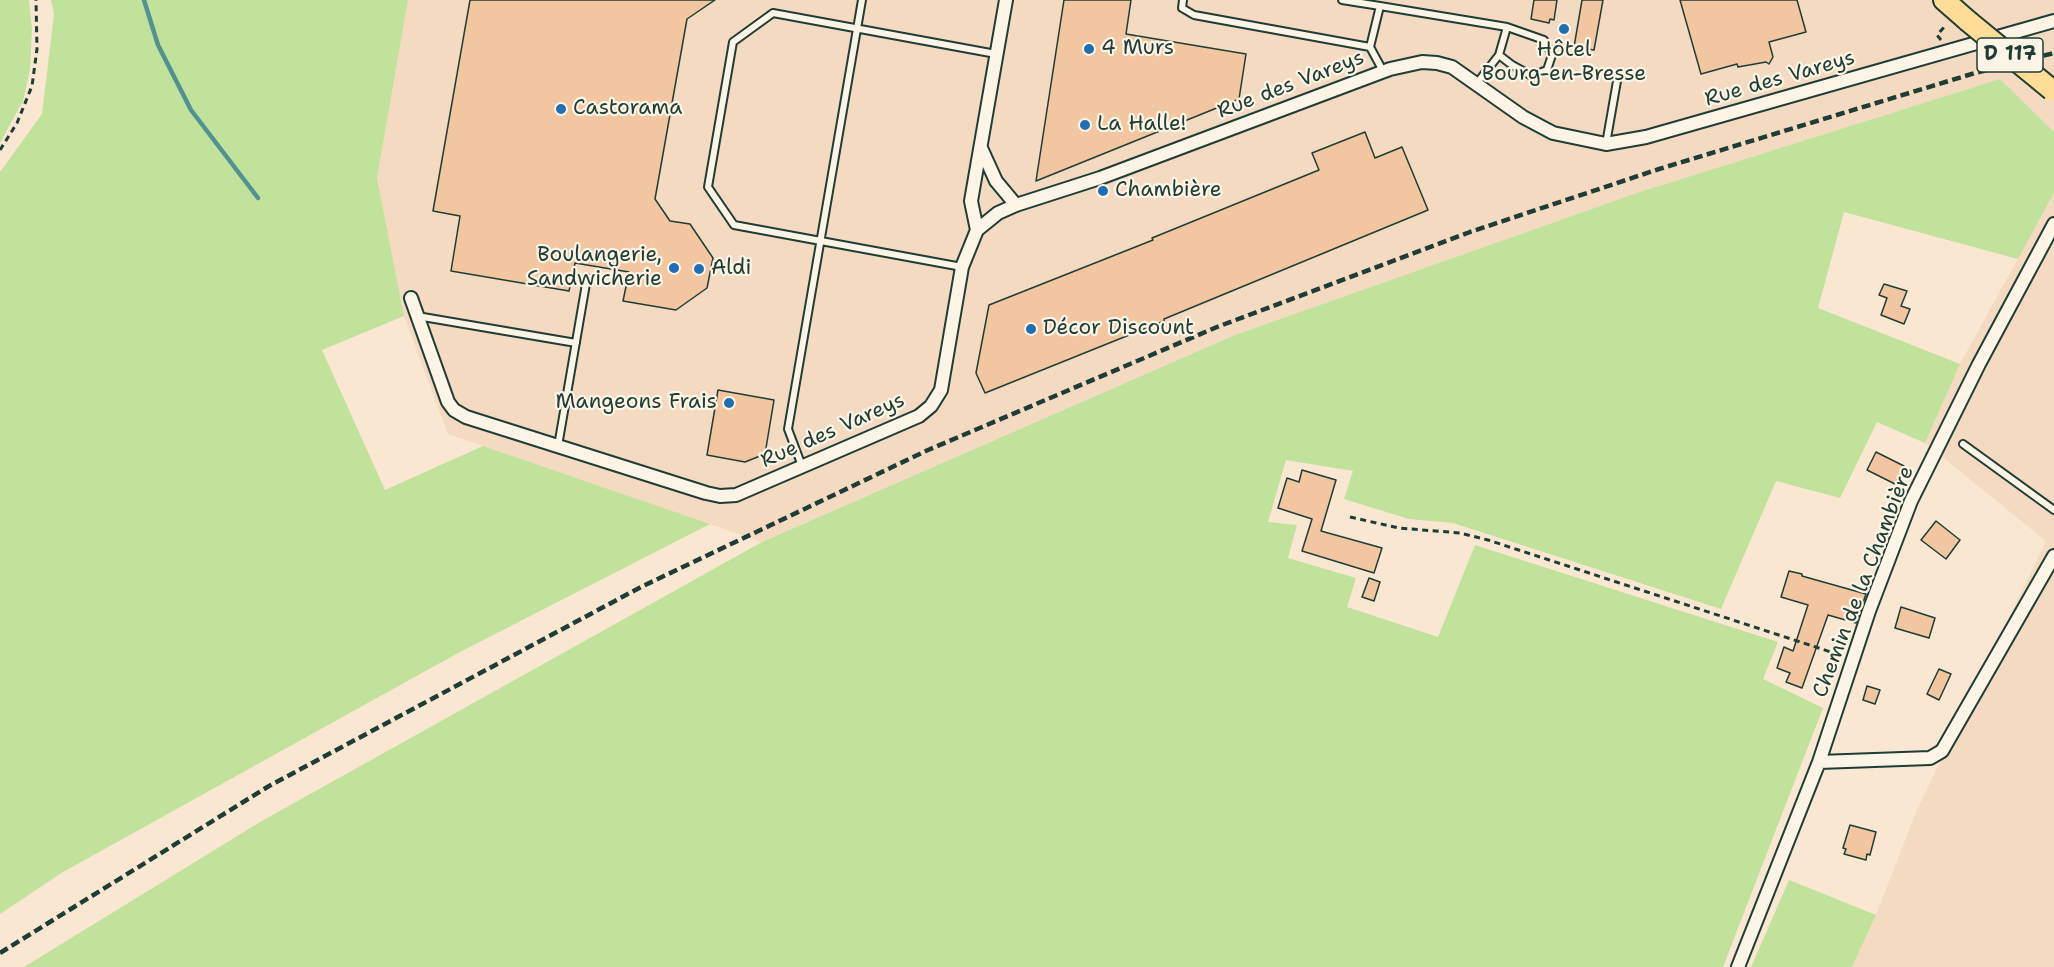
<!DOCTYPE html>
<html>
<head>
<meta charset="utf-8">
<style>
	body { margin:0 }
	canvas { display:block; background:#f9e7d1 }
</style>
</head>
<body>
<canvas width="2054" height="967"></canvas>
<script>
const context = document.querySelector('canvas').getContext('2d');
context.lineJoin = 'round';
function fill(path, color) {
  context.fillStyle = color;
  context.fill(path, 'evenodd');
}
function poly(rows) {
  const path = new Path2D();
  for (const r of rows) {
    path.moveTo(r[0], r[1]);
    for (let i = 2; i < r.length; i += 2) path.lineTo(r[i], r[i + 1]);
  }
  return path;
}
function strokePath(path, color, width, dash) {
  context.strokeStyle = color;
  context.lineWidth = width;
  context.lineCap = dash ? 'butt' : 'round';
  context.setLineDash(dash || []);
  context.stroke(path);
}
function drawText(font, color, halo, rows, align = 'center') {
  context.font = font + ' "Shantell Sans",sans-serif';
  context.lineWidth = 4.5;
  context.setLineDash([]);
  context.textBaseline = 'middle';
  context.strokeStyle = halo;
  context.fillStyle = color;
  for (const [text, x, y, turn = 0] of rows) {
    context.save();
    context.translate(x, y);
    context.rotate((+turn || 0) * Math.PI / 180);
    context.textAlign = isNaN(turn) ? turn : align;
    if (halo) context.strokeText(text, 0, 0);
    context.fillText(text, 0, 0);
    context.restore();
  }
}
const built = poly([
	[408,0,2054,0,2054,132,2000,79,1637,193,1235,335,762,542,448,434,404,316,377,178],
	[2054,193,2054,967,1852,967,1876,915,1917,810,2046,541,1925,443,1960,364]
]);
const green = poly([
	[0,0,29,0,32,29,30,70,23,101,0,143],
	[51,0,408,0,377,178,404,316,322,350,385,490,483,446,710,524,458,653,63,872,0,914,0,172,42,114,54,14],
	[2000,79,2054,132,2054,193,2018,259,1844,212,1818,308,1960,364,1925,443,1877,422,1840,498,1776,481,1721,609,1453,523,1409,519,1344,499,1353,471,1286,460,1268,522,1297,525,1288,558,1356,578,1347,607,1438,637,1475,545,1778,642,1763,679,1823,708,1723,967,24,967,260,822,762,542,1235,335,1637,193],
	[1789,880,1876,915,1852,967,1751,967]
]);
const stream = poly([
	[144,0,158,45,191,110,258,198]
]);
const building = poly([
	[470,0,715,0,687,19,655,199,670,221,690,224,713,258,707,288,676,310,623,301,629,272,575,263,569,291,451,271,460,216,433,211,470,0],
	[1064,0,1131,0,1126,34,1246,54,1239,99,1036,181,1064,0],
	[1534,0,1557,0,1554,20,1550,19,1549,23,1531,19,1534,0],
	[1582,0,1603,0,1594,50,1574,47,1582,0],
	[1680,0,1797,0,1806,32,1769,42,1773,57,1769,64,1766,62,1738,67,1737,64,1701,74,1680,0],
	[1365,132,1375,158,1402,147,1428,210,1164,319,1164,321,985,393,976,373,989,305,1153,240,1152,238,1319,170,1312,153,1365,132],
	[1884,284,1907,291,1901,306,1910,309,1904,324,1881,315,1887,298,1879,295,1884,284],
	[718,390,774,400,765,454,745,462,707,455,718,390],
	[1876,452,1904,466,1895,484,1867,470,1876,452],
	[1302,470,1336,480,1321,531,1382,548,1374,573,1302,551,1312,519,1278,508,1287,478,1299,482,1302,470],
	[1936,521,1960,540,1946,559,1921,540,1936,521],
	[1789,571,1802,574,1802,576,1866,594,1856,623,1828,615,1802,688,1786,682,1790,673,1777,668,1784,647,1793,651,1808,605,1781,597,1789,571],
	[1369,578,1380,582,1374,601,1362,597,1369,578],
	[1901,607,1935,618,1929,638,1895,628,1901,607],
	[1939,669,1951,674,1939,700,1927,694,1939,669],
	[1867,686,1880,690,1875,704,1863,700,1867,686],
	[1850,825,1876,832,1870,855,1867,854,1866,860,1844,854,1846,849,1843,848,1850,825]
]);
const path = poly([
	[1941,40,1937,35,1946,25],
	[0,150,17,123,32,86,37,49,36,0],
	[1350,517,1399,528,1460,533,1488,540,1840,655]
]);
const service = poly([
	[1183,0,1182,8,1194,15,1370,47],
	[1342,0,1380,6],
	[1499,55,1512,65,1532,76,1547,70,1552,55,1544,40,1507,27],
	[1383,71,1370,47,1380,6,1507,27,1499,55,1477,83],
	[1606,144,1617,81],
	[962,267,734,225,708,187,733,42,773,13,996,54],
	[417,316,576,343],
	[1963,444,2054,510],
	[558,446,587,278],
	[802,466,788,429,862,0]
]);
const minor = poly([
	[981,148,996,181,1016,205],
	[977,230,971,201,1006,0],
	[411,298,448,402,454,410,466,417,706,493,720,496,736,495,919,416,931,406,941,390,962,267,977,230,998,213,1016,205,1100,178,1390,69,1422,62,1437,63,1452,67,1523,117,1553,133,1606,144,1646,137,2054,21],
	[1819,762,1930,758,1942,751,2054,556],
	[1738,967,1819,762,1869,611,1911,501,1979,364,2054,224]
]);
const primary = poly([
	[1944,0,1968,21]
]);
const rail = poly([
	[0,953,269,786,641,587,928,450,1217,327,1470,232,1659,169,1975,73,2054,53]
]);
const primaryBridge = poly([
	[1968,21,2052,90]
]);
const markers = [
	[1564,29,6,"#1f6fb2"],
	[1089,49,6,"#1f6fb2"],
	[561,109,6,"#1f6fb2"],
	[1085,125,6,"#1f6fb2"],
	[1103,191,6,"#1f6fb2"],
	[674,268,6,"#1f6fb2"],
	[699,269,6,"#1f6fb2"],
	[1031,329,6,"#1f6fb2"],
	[729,403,6,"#1f6fb2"]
];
const shields = [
	[2010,55,66]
];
const shieldNames = [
	["D 117",2010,55]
];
const poiNames = [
	["4 Murs",1101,49],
	["Hôtel",1564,51,"center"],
	["Bourg-en-Bresse",1564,75,"center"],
	["Castorama",573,109],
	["La Halle!",1097,125],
	["Chambière",1115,191],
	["Boulangerie,",662,256,"right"],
	["Sandwicherie",662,280,"right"],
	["Aldi",711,269],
	["Décor Discount",1043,329],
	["Mangeons Frais",717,403,"right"]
];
const streetNames = [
	["Rue des Vareys",1780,79,-16],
	["Rue des Vareys",1291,85,-21],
	["Rue des Vareys",833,431,-24],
	["Chemin de la Chambière",1864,582,-69]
];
fill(built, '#f3dac0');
fill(green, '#c1e29b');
strokePath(stream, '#549192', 4.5);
fill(building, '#f2c6a1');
strokePath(building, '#1f3d34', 1.5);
strokePath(service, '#1f3d34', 10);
strokePath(minor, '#1f3d34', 16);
strokePath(primary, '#1f3d34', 24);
strokePath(path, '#1f3d34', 3, [6, 4.5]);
strokePath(service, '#fcf5e5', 6);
strokePath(minor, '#fcf5e5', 12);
strokePath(primary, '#ffdd96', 20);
strokePath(rail, '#1f3d34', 4.5, [9, 4.5]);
strokePath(primaryBridge, '#1f3d34', 24, []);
strokePath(primaryBridge, '#ffdd96', 20);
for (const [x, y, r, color] of markers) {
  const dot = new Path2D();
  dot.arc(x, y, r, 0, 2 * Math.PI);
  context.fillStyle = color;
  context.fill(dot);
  strokePath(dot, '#fcf5e5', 2);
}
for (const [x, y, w] of shields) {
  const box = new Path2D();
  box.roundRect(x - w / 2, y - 17, w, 34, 4.5);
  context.fillStyle = '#fcf5e5';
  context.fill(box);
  strokePath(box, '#1f3d34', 1.5);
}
drawText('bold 20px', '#1f3d34', null, shieldNames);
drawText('21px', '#1f3d34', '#fcf5e5', poiNames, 'left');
drawText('21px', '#1f3d34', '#fcf5e5', streetNames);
</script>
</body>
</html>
